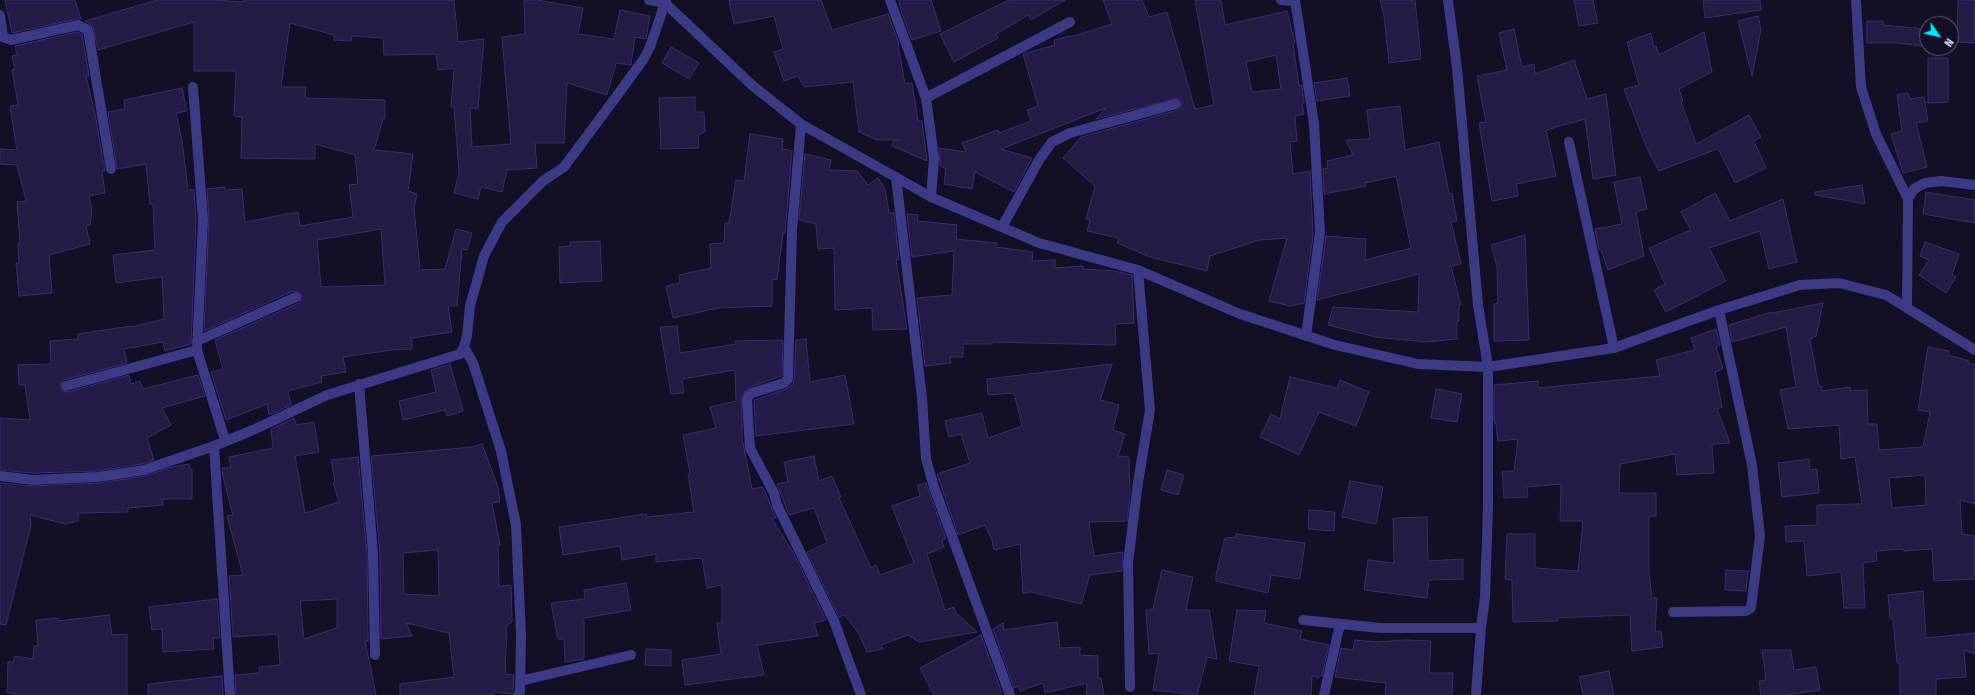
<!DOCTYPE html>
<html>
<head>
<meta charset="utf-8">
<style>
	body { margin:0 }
	#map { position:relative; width:1975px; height:695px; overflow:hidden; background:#130f26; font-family:"Fira Sans",sans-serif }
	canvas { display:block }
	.north { position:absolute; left:1919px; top:16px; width:40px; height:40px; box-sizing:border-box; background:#130f26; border:1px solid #625e7d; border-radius:50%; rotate:124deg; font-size:11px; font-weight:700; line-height:16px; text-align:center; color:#d9d4ff }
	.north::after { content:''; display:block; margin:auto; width:14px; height:18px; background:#00e5ff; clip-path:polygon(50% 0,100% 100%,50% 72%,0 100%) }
</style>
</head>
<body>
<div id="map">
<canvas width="1975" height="695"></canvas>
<div class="north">N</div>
</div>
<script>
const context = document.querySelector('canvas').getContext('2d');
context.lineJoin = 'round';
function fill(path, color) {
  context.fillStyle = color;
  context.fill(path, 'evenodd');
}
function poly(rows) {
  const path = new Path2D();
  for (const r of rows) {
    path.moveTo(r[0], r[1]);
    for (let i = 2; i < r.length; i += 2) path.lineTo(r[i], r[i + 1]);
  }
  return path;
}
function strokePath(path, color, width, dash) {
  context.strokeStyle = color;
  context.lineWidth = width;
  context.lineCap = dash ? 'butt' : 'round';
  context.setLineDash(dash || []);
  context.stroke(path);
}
const building = poly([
	[5,0,75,0,81,19,77,19,12,33,5,0],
	[157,0,214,0,244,2,244,0,454,0,458,42,484,39,478,109,470,108,472,147,511,144,502,37,525,34,524,0,537,0,583,8,578,34,614,39,620,10,650,16,646,39,635,37,631,65,616,63,607,95,567,83,564,143,535,143,537,168,507,170,502,192,481,187,478,199,454,193,459,173,454,107,451,107,454,68,438,70,436,54,384,55,383,38,352,36,351,41,334,40,334,35,290,23,281,87,306,87,305,98,385,100,385,119,383,119,374,150,413,154,408,191,417,194,414,208,420,270,445,269,456,229,472,233,467,250,462,249,457,306,448,306,452,332,412,338,412,349,392,350,343,357,346,372,321,376,322,382,288,391,291,405,269,415,267,404,226,420,211,372,223,369,215,340,299,303,302,297,299,292,293,291,204,331,209,220,207,189,225,187,225,190,242,189,245,222,298,212,300,226,353,217,349,185,358,184,355,155,315,144,315,159,241,158,242,117,234,116,236,71,194,71,194,22,98,50,93,26,85,21,157,0],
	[381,229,385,285,321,287,317,240,381,229],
	[729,0,821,0,832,30,888,14,899,44,898,45,905,84,912,83,918,121,922,121,927,161,892,146,894,140,900,140,877,140,859,132,853,82,804,87,798,76,784,81,774,52,783,49,774,16,734,24,729,0],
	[899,0,931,0,941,31,912,40,901,11,899,0],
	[1009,0,1065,0,1031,20,1028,15,996,34,998,38,954,62,940,34,1009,0],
	[1103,0,1142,0,1149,17,1167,12,1195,109,1214,105,1195,0,1221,0,1225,25,1287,11,1294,39,1295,42,1293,43,1299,86,1302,85,1304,103,1302,104,1304,114,1295,116,1297,141,1290,142,1293,174,1310,171,1313,235,1304,303,1290,306,1269,301,1287,238,1260,240,1210,256,1207,271,1150,257,1117,243,1119,238,1087,231,1090,220,1086,219,1095,186,1063,158,1081,137,1178,110,1182,105,1182,102,1178,98,1096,119,1106,108,1001,149,1032,158,1014,192,975,172,972,189,944,184,946,169,940,166,939,148,966,152,962,143,998,130,999,133,1031,121,1027,110,1038,106,1023,54,1055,45,1054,40,1069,36,1070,37,1112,24,1103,0],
	[1276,55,1281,89,1252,92,1246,62,1276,55],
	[1380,0,1415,0,1421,59,1389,63,1384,16,1380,0],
	[1574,0,1593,0,1598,23,1579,26,1574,0],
	[1703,0,1760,0,1761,10,1705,18,1703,0],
	[1958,0,1975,0,1975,43,1957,42,1958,0],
	[1758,16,1761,29,1752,76,1738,21,1758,16],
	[1867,21,1883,21,1883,25,1924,29,1922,46,1898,43,1867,43,1867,21],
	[1514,29,1522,67,1534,64,1535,74,1574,60,1587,99,1606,94,1616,175,1593,179,1585,119,1546,130,1556,176,1516,184,1518,196,1492,201,1479,123,1486,122,1477,76,1507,70,1499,33,1514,29],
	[77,32,82,34,89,76,86,76,95,114,105,171,102,171,105,193,89,196,92,212,90,225,86,226,90,244,49,255,52,293,19,296,16,263,19,263,18,243,20,243,17,202,26,201,17,165,0,164,0,149,17,150,10,106,18,105,12,70,15,69,12,56,17,55,15,46,77,32],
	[1704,32,1712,72,1679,89,1683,101,1681,102,1696,144,1749,115,1761,137,1754,141,1766,168,1735,183,1720,152,1717,149,1659,171,1648,151,1624,89,1639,85,1627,42,1651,33,1654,47,1656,46,1659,55,1704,32],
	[671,47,699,63,689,79,662,63,671,47],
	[1928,58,1948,58,1948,102,1928,103,1928,58],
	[1347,78,1350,96,1317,101,1314,83,1347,78],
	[182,88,187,111,176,113,182,140,188,190,194,190,196,220,191,344,165,351,163,342,124,349,127,363,64,380,61,382,60,387,62,391,68,392,129,375,131,384,140,381,143,389,198,375,205,396,162,408,171,425,147,438,154,460,142,464,97,471,33,473,0,470,0,418,30,420,25,385,19,385,18,365,51,364,50,341,78,339,78,334,131,326,131,327,164,319,162,277,116,283,113,255,155,250,153,204,150,204,146,164,117,169,108,112,125,109,124,100,182,88],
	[1908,93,1910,99,1924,97,1928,121,1916,123,1927,167,1903,173,1891,134,1902,131,1897,95,1908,93],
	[695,97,695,112,704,112,705,132,698,135,699,148,661,149,659,98,695,97],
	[1400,106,1405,150,1439,142,1449,194,1452,193,1457,221,1451,222,1461,264,1451,266,1461,305,1459,305,1459,321,1457,321,1457,339,1426,342,1375,337,1328,325,1333,307,1418,312,1419,274,1317,300,1326,236,1366,239,1365,260,1411,248,1396,176,1365,183,1366,186,1324,194,1323,169,1328,168,1327,161,1353,155,1346,140,1370,139,1367,110,1400,106],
	[750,134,783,139,782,149,792,151,785,233,783,233,777,280,772,279,772,306,718,308,673,318,666,286,680,283,679,275,711,268,710,244,724,243,725,223,729,223,736,180,744,181,750,134],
	[805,154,831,160,829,170,857,171,868,185,878,178,885,189,889,213,894,213,899,260,896,260,907,329,873,330,872,308,835,310,834,248,818,249,816,224,799,220,805,154],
	[1640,177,1647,209,1636,212,1644,256,1608,270,1601,250,1599,250,1595,229,1622,224,1614,182,1640,177],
	[1862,185,1865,204,1815,195,1815,192,1862,185],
	[1926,192,1975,200,1975,223,1923,214,1926,192],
	[1715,193,1730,221,1783,199,1797,262,1769,269,1760,231,1709,248,1726,281,1666,312,1654,290,1665,284,1649,248,1691,230,1681,212,1715,193],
	[907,214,918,215,917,221,957,225,956,239,997,243,996,247,1033,252,1032,261,1055,260,1055,268,1083,266,1083,269,1115,271,1132,275,1134,323,1115,324,1116,344,1114,345,992,342,992,344,963,344,963,357,950,357,951,363,925,366,917,298,952,295,954,251,912,257,907,214],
	[1525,235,1529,340,1494,341,1494,304,1498,303,1497,266,1491,245,1525,235],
	[600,241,602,281,560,283,559,247,571,246,570,242,600,241],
	[1925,242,1959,254,1952,275,1956,277,1946,293,1919,275,1929,260,1920,256,1925,242],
	[1823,303,1816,336,1810,339,1819,387,1822,386,1822,391,1850,387,1850,391,1867,390,1868,424,1877,424,1879,450,1923,447,1930,412,1918,410,1928,347,1949,351,1949,355,1969,361,1968,363,1975,365,1975,504,1960,500,1962,534,1975,536,1975,579,1934,581,1932,549,1904,551,1902,549,1876,551,1877,561,1863,563,1865,608,1844,608,1841,572,1807,576,1804,541,1786,542,1785,526,1817,525,1817,505,1862,504,1855,457,1841,459,1839,425,1788,429,1780,390,1796,387,1786,327,1732,342,1729,325,1772,312,1772,313,1823,303],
	[1925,475,1926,505,1892,508,1889,478,1925,475],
	[677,326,680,353,736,344,735,341,783,340,782,376,750,387,742,394,742,438,752,489,763,487,776,518,772,519,794,554,826,620,814,623,818,636,757,645,764,675,685,685,682,660,721,654,717,623,722,623,722,585,707,588,702,558,656,562,656,554,622,560,620,546,563,555,559,527,646,514,647,517,694,512,688,474,690,473,683,435,716,428,710,407,736,401,735,370,682,379,684,393,671,394,660,327,677,326],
	[1716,329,1720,345,1716,347,1723,369,1715,372,1722,407,1717,409,1730,443,1712,444,1714,473,1677,475,1675,454,1620,464,1619,493,1656,493,1656,516,1649,516,1649,573,1652,598,1657,598,1655,632,1661,631,1663,647,1632,651,1630,615,1557,618,1557,621,1513,622,1512,580,1505,579,1507,534,1535,534,1535,568,1578,571,1583,521,1560,521,1561,484,1527,487,1528,497,1504,498,1502,472,1514,471,1518,439,1498,441,1496,424,1494,422,1494,385,1538,381,1538,388,1660,376,1656,360,1695,350,1691,338,1716,329],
	[806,339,810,382,845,375,854,424,756,436,754,400,786,389,793,384,794,379,796,340,806,339],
	[450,364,463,411,447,416,445,410,403,420,399,401,436,392,431,370,450,364],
	[1112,364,1100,400,1119,405,1113,430,1125,434,1118,456,1129,457,1130,495,1127,521,1089,522,1094,556,1123,552,1122,571,1090,575,1081,604,1031,592,1023,593,1020,544,994,550,992,540,985,525,958,535,937,474,970,463,961,434,949,437,945,421,982,413,988,438,1022,426,1014,393,988,395,987,379,1112,364],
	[1290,377,1337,388,1340,380,1369,392,1356,426,1319,412,1299,455,1260,437,1271,414,1280,419,1290,377],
	[1436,389,1462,394,1457,422,1431,418,1436,389],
	[294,418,296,425,314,422,319,452,295,456,305,513,339,502,333,483,335,482,331,460,358,457,367,554,368,641,365,641,376,695,236,695,235,675,259,673,259,667,280,665,278,634,233,637,229,576,243,575,227,516,233,515,223,477,222,468,231,468,229,457,273,448,271,429,294,418],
	[337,599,337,628,304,639,300,601,337,599],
	[482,444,498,487,500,502,492,503,500,545,498,545,499,586,511,585,512,622,507,625,505,674,514,675,513,690,512,694,493,692,493,695,400,695,400,684,454,677,449,633,406,623,412,636,381,639,380,554,371,456,473,447,482,444],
	[438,550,439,596,404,594,403,553,438,550],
	[814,456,819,481,832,476,841,497,839,498,871,568,876,565,880,575,914,563,892,506,920,496,918,485,926,483,946,539,942,540,944,547,927,554,945,610,954,607,956,613,977,632,919,642,908,635,881,645,883,649,867,652,859,634,845,615,839,617,807,552,827,543,814,508,789,515,777,484,788,482,784,462,814,456],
	[1809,459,1810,470,1817,469,1819,493,1782,497,1778,463,1809,459],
	[189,464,190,469,192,469,192,499,162,499,163,505,128,508,128,512,78,513,78,521,65,524,30,515,31,525,6,625,0,624,0,483,33,486,99,483,145,476,172,467,189,464],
	[1167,470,1184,475,1178,495,1161,490,1167,470],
	[1350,481,1383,487,1376,524,1342,517,1350,481],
	[1309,510,1335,512,1334,531,1308,529,1309,510],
	[1427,517,1428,561,1463,559,1463,579,1429,580,1427,598,1364,590,1368,560,1394,563,1393,518,1427,517],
	[1236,534,1305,543,1300,579,1271,575,1268,593,1216,581,1216,574,1225,538,1236,537,1236,534],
	[1162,570,1193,577,1186,610,1209,610,1217,659,1207,657,1197,695,1153,690,1159,653,1149,654,1146,610,1153,609,1162,570],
	[1726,570,1748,571,1746,591,1725,590,1726,570],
	[626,583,631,610,584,618,584,659,565,662,564,639,558,639,551,603,585,599,584,590,626,583],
	[1923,591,1926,638,1975,633,1975,654,1964,650,1966,677,1936,679,1936,695,1900,695,1900,663,1897,663,1893,619,1890,619,1888,595,1923,591],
	[217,599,220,638,213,638,214,649,163,652,162,629,152,630,149,607,217,599],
	[1237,610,1266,611,1264,623,1302,631,1300,639,1329,645,1322,676,1319,676,1319,678,1312,676,1311,695,1254,695,1259,666,1229,661,1237,610],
	[109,615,112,635,127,634,127,695,17,695,7,692,8,662,13,662,15,656,33,659,34,646,38,646,36,620,58,618,58,621,109,615],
	[1057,622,1060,648,1080,647,1080,655,1098,656,1098,678,1101,678,1104,695,1086,695,1087,683,1045,693,1043,683,1020,691,1019,686,1014,688,993,629,1003,623,1004,630,1057,622],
	[981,635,1002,693,998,695,934,695,920,668,981,635],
	[1355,640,1376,642,1405,640,1431,641,1429,673,1453,673,1452,695,1385,695,1386,683,1335,677,1341,648,1353,650,1355,640],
	[646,649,671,650,671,666,645,665,646,649],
	[1762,650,1791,650,1794,670,1816,667,1820,690,1786,695,1761,695,1759,681,1766,680,1762,650],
	[1609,671,1614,695,1583,695,1579,677,1609,671],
	[222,676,223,695,148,695,148,684,222,676]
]);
const minor = poly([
	[649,0,665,3,753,86,801,124,931,197,1039,243,1138,270,1240,314,1335,345,1418,364,1488,367,1614,348,1719,310,1800,285,1839,283,1886,295,1975,350],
	[890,0,926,98,934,158,931,197],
	[1281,0,1295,1],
	[1295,0,1314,124,1320,232,1306,336],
	[1448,0,1457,68,1478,305,1488,367,1488,507,1485,597,1481,628,1476,695],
	[1856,0,1861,87,1876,134,1908,199],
	[0,15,3,37,11,40,78,25,88,30,111,169],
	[193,87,203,220,197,350,225,440],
	[926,98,1070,22],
	[801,124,792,230,788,379,784,383,752,393,748,396,747,400,750,448,774,493,777,505,834,621,861,695],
	[1569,142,1614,348],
	[896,177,922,398,926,459,934,487,1010,695],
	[1002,227,1039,160,1052,142,1070,133,1176,104],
	[1907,307,1908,199,1914,189,1925,183,1941,181,1975,185],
	[197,341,296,297],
	[464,347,473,363,501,451,516,525,521,636,520,692,518,695],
	[359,384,373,554,375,655],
	[66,386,197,350],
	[214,446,230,695],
	[0,476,33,480,98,477,144,470,214,446,253,430,327,395,460,354,464,347,467,336,470,306,484,256,502,222,543,181,564,167,613,101,643,60,650,47,666,0],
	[1673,612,1746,611,1751,608,1760,536,1752,465,1719,310],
	[1303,620,1380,628,1481,628],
	[520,681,631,655],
	[1130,687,1128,563,1138,482,1150,410,1138,270],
	[1324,695,1340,624]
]);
fill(building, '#241b47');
strokePath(building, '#3b2d73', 1);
strokePath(minor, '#3d3a85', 10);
</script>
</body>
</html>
